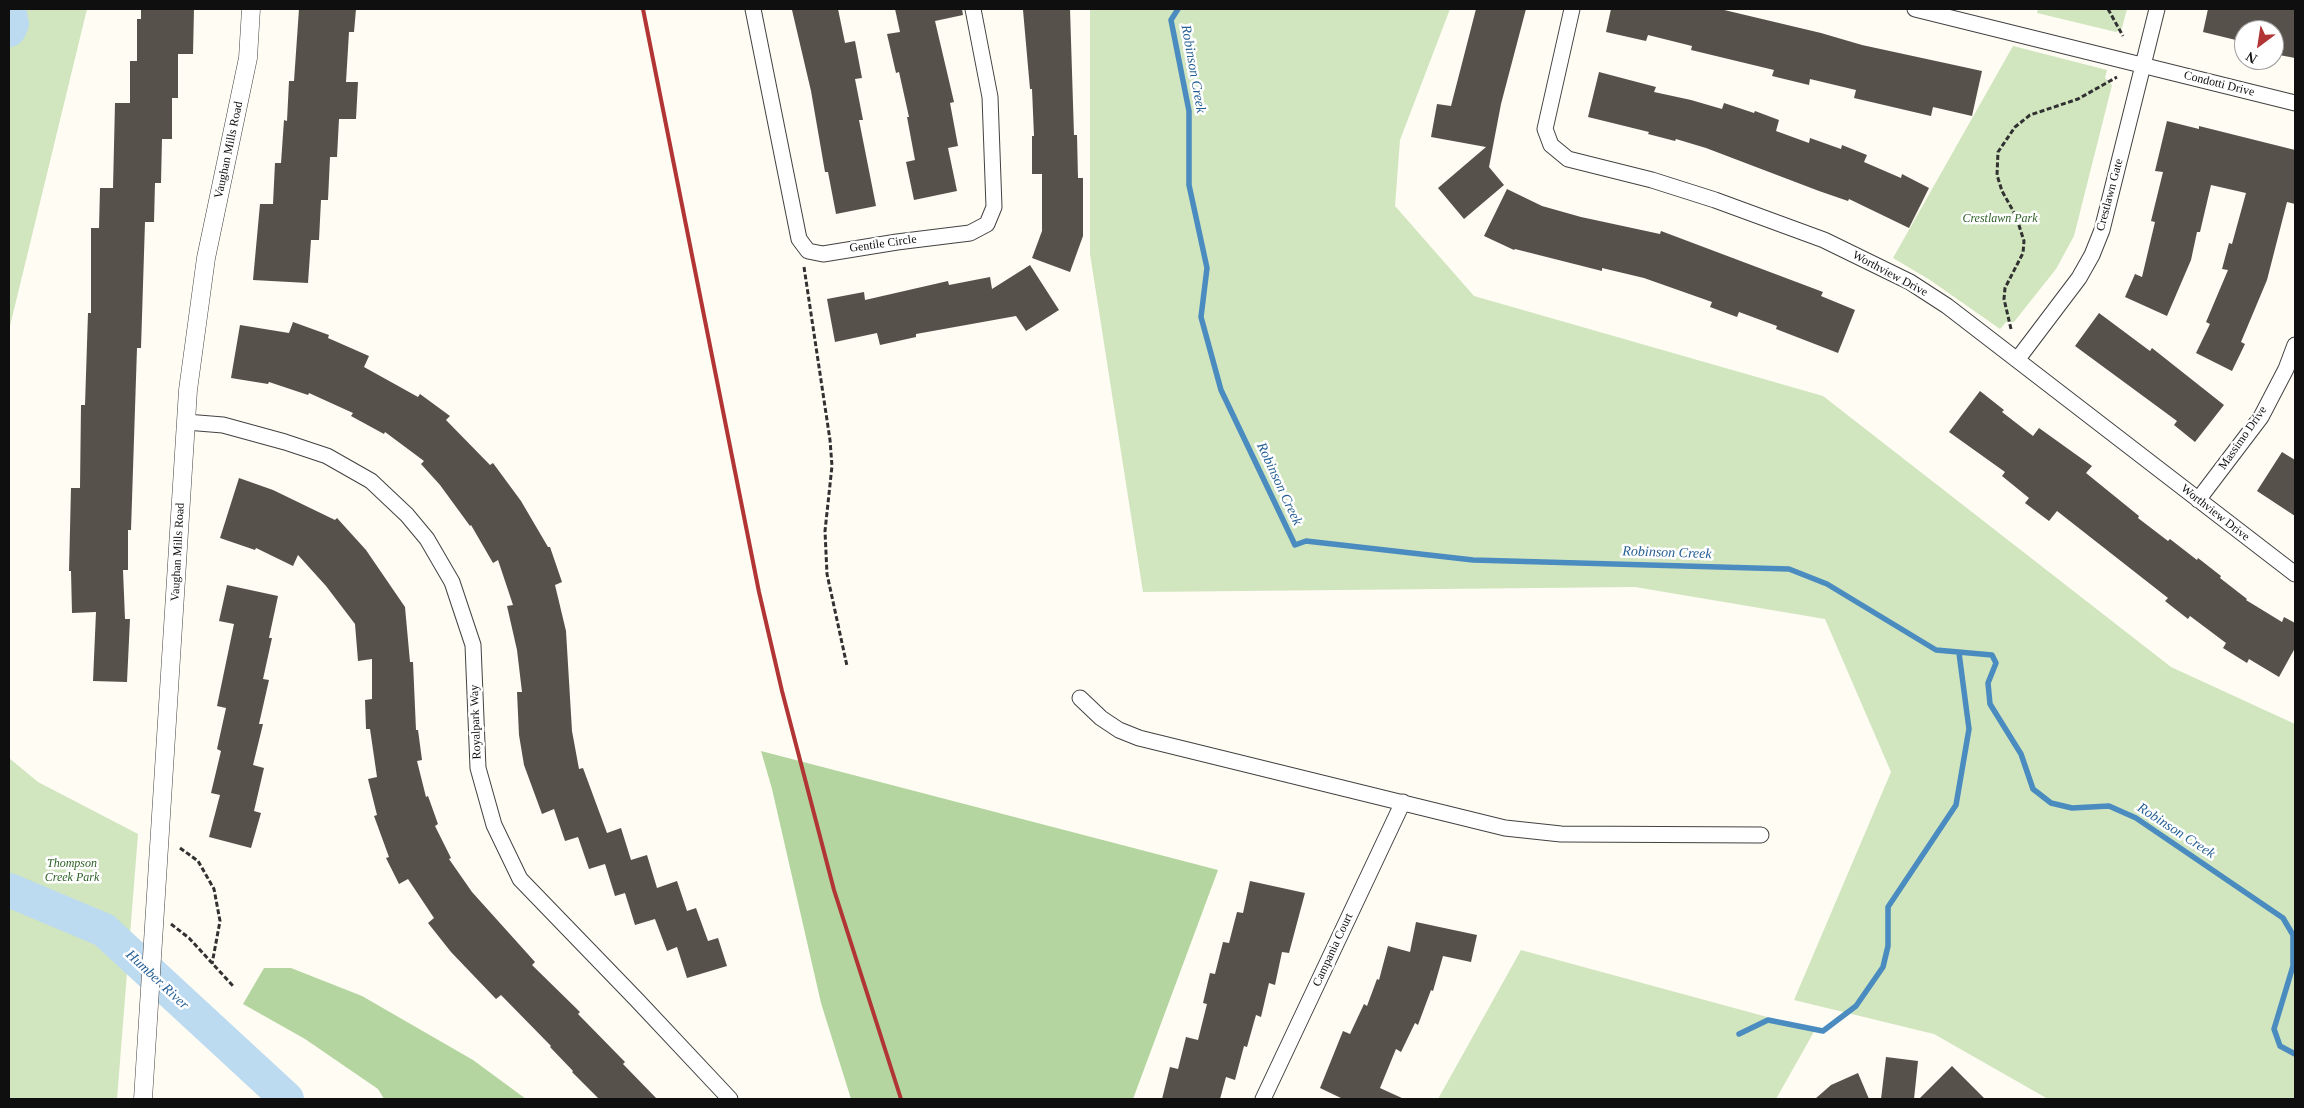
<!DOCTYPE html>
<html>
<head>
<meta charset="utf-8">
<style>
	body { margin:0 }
	#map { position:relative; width:2304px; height:1108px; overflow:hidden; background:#fefcf3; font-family:"Times New Roman",serif }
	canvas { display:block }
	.frame { position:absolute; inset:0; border:10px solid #0f0f0f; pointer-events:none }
	.north { position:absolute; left:2234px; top:20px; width:50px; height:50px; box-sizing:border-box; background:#fff; border:1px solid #9f9f9f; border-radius:50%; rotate:211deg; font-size:14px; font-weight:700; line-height:20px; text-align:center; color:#0f0f0f }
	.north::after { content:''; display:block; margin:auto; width:18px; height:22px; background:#b23535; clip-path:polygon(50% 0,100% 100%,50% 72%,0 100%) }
</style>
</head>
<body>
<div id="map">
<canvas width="2304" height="1108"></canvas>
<div class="frame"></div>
<div class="north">N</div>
</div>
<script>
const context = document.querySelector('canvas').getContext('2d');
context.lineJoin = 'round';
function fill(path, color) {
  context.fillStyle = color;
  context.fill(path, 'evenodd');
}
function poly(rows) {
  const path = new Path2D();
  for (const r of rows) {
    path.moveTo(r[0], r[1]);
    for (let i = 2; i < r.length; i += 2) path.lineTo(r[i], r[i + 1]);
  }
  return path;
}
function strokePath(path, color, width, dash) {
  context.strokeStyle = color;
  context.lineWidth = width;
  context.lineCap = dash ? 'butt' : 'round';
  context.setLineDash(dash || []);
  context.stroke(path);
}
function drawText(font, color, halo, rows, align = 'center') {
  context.font = font + ' "Times New Roman",serif';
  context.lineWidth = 5;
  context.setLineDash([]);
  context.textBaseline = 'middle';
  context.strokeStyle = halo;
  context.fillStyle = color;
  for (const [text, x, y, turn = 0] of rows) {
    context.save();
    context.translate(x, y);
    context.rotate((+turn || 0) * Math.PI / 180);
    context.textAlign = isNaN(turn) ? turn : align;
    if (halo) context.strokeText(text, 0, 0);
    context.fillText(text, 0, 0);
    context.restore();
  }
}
const green = poly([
	[9,9,87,9,9,330],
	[1090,9,1450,9,1400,140,1395,206,1474,296,1823,396,2171,667,2295,724,2295,1099,2048,1099,1934,1034,1794,1000,1891,772,1825,619,1635,587,1143,592,1090,254],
	[2038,9,2127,9,2122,28,2116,32,2037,13],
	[2013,46,2107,70,2105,78,2112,85,2074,236,2056,269,2014,322,2006,322,2000,329,1930,280,1893,258],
	[9,758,38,782,138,834,117,1099,9,1099],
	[1521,950,1815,1030,1776,1099,1438,1099]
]);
const forest = poly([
	[761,751,1218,870,1133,1099,851,1099,821,1003,772,789],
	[264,968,291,968,362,996,473,1060,526,1099,384,1099,378,1089,305,1039,243,1004]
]);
const stream = poly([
	[1178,9,1171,20,1189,111,1189,185,1207,268,1201,317,1221,390,1295,545,1306,541,1473,560,1789,569,1827,584,1936,650,1992,655,1996,663,1988,683,1990,704,2021,754,2033,789,2051,803,2072,808,2109,806,2136,818,2283,918,2293,935,2293,966,2274,1029,2280,1046,2295,1054],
	[1739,1034,1768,1020,1823,1031,1856,1006,1883,967,1888,946,1888,907,1956,805,1969,729,1959,653]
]);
const river = poly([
	[9,30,12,24,9,9],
	[9,890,104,930,287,1099]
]);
const building = poly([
	[141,9,194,9,193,54,178,54,178,98,172,98,172,139,162,139,161,183,155,183,154,222,145,222,141,348,137,348,131,530,128,530,128,570,123,570,125,619,130,619,127,682,93,681,96,612,72,613,71,571,69,571,71,488,80,488,81,405,85,405,88,313,91,313,91,228,99,228,100,188,113,188,115,103,130,103,130,61,137,61,137,19,141,19],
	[299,9,356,9,354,32,349,32,346,82,358,82,356,119,339,119,337,157,330,157,328,200,321,200,319,240,311,240,308,283,253,280,260,204,273,204,275,163,281,163,284,120,287,121,289,81,294,81],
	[800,9,838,9,845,43,855,41,862,78,855,79,863,120,859,120,876,206,836,214,828,172,825,172,811,91,792,10],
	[895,9,962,9,963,15,935,21,954,102,950,103,958,146,948,148,957,191,914,200,906,162,915,160,907,117,909,117,899,72,896,73,887,34,900,32],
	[1070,9,1074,135,1077,135,1078,178,1083,178,1083,236,1070,272,1032,258,1042,231,1042,174,1032,174,1032,136,1034,136,1032,89,1030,89,1023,10],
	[1476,9,1526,9,1501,104,1489,167,1504,185,1464,219,1438,188,1486,147,1431,137,1437,104,1451,106],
	[1611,9,1720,9,1821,33,1862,45,1982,71,1972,116,1933,107,1931,116,1854,98,1856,90,1810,79,1809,85,1772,76,1774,70,1691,50,1692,46,1648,35,1646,41,1606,32],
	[2208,9,2295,9,2295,58,2274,54,2274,30,2244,30,2244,42,2203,32],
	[1599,72,1656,87,1654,92,1691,100,1722,109,1724,103,1754,113,1755,111,1779,120,1776,131,1809,143,1810,138,1841,149,1842,145,1867,155,1864,162,1901,178,1902,174,1929,188,1909,228,1849,199,1848,201,1819,191,1706,148,1676,139,1675,141,1648,134,1649,132,1588,117],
	[2167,121,2199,129,2199,126,2295,150,2295,204,2287,202,2267,280,2241,342,2245,344,2232,371,2196,353,2210,324,2206,322,2228,270,2222,269,2229,243,2232,244,2246,193,2211,185,2200,232,2197,232,2191,260,2167,316,2125,297,2135,274,2142,277,2155,222,2151,221,2163,172,2155,171],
	[1507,189,1542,206,1581,217,1660,234,1661,231,1823,292,1821,296,1855,310,1838,353,1776,329,1777,326,1739,312,1737,317,1710,307,1712,302,1644,278,1602,268,1602,271,1515,249,1514,250,1484,236],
	[1030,265,1059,310,1026,331,1016,316,916,334,916,337,880,345,877,333,835,342,827,299,864,292,865,300,948,281,949,285,990,277,992,289],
	[2099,313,2150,351,2152,348,2224,405,2195,442,2174,425,2177,421,2075,346],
	[293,322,329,335,328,338,369,356,364,367,418,397,420,394,450,416,446,420,490,465,493,463,521,501,548,547,550,547,562,582,555,585,566,631,572,731,579,769,583,768,607,833,621,828,631,860,647,855,657,888,677,881,687,911,696,908,708,941,718,938,727,966,687,978,677,947,667,951,655,919,635,925,625,893,615,896,605,864,589,869,578,837,565,841,554,809,542,814,524,765,519,735,517,692,522,692,517,650,507,606,513,605,498,560,493,563,471,525,470,526,440,485,421,464,424,461,385,432,384,434,351,416,353,413,309,393,308,395,269,382,268,384,231,378,240,325,289,333],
	[1980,391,2004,410,2002,412,2033,436,2039,428,2092,466,2086,473,2139,516,2138,518,2168,541,2170,539,2197,560,2198,558,2221,576,2220,578,2247,599,2246,600,2282,622,2284,617,2295,623,2295,648,2279,677,2249,659,2247,663,2223,648,2226,643,2190,616,2188,619,2165,601,2168,598,2057,511,2049,521,2025,503,2029,498,2002,476,2005,472,1949,432],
	[2282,452,2295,460,2295,516,2257,491],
	[239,478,273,490,335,520,337,518,366,550,405,607,410,662,413,662,416,730,418,730,422,760,417,761,426,797,428,796,438,824,435,826,451,858,449,859,472,892,535,962,532,965,580,1012,578,1014,625,1062,623,1064,657,1099,599,1099,572,1072,573,1071,550,1047,551,1046,501,995,496,999,451,952,428,923,434,918,408,879,399,884,386,858,389,857,374,816,377,815,368,779,377,777,370,729,366,729,365,700,372,699,372,659,358,661,355,624,326,586,298,555,293,566,256,548,255,550,220,538],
	[227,585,278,596,269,638,272,638,263,679,269,680,259,724,263,724,253,765,264,768,254,811,261,813,251,848,209,837,220,795,211,793,221,751,217,749,226,708,217,706,234,624,219,621],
	[1250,881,1305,893,1289,953,1282,952,1275,985,1269,983,1261,1017,1256,1015,1247,1047,1244,1046,1235,1080,1226,1077,1220,1099,1162,1099,1170,1067,1178,1069,1186,1037,1198,1040,1207,1004,1203,1003,1210,973,1215,974,1223,942,1229,943,1237,912,1243,913],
	[1416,922,1477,935,1471,962,1443,956,1433,991,1431,990,1418,1025,1415,1023,1401,1052,1396,1049,1380,1088,1404,1099,1343,1099,1320,1088,1343,1031,1350,1034,1364,1004,1367,1006,1377,979,1379,980,1388,946,1410,952],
	[1886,1057,1918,1061,1914,1099,1881,1099],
	[1952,1066,1985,1099,1919,1099],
	[1858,1073,1869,1099,1815,1099,1831,1085]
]);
const path = poly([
	[2108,9,2123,36],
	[804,267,830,440,832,466,825,531,827,574,847,666],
	[2011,329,2004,299,2005,288,2023,253,2024,241,2016,216,2002,191,1997,175,1998,152,2015,127,2030,115,2078,99,2117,77],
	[180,848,198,861,214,889,220,921,212,964],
	[171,924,189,938,234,987]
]);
const minor = poly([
	[753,9,799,239,808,251,823,254,897,242,970,233,987,224,994,207,990,97,973,9],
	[1572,9,1545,129,1551,145,1568,159,1652,180,1715,200,1824,240,1910,282,1947,306,2295,574],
	[1915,9,2295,103],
	[2017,360,2079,278,2092,255,2102,230,2157,9],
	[186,422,223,425,285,442,327,456,371,481,407,515,427,539,452,582,473,645,478,768,494,825,520,879,637,1000,730,1099],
	[2198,500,2261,417,2286,369,2295,345],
	[1080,698,1101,718,1119,730,1139,738,1505,828,1561,834,1761,835],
	[1263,1099,1403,802]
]);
const tertiary = poly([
	[143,1099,188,390,206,258,248,58,251,9]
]);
const rail = poly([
	[643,9,759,592,782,691,834,890,901,1099]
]);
const streetNames = [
	["Condotti Drive",2219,84,14],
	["Vaughan Mills Road",229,150,-78],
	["Crestlawn Gate",2110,195,-75],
	["Gentile Circle",883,244,-8],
	["Worthview Drive",1890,274,28],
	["Massimo Drive",2243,438,-55],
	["Worthview Drive",2215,513,38],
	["Vaughan Mills Road",178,552,-87],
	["Royalpark Way",476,722,-92],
	["Campania Court",1333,950,-65]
];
const parkNames = [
	["Crestlawn Park",2000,219],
	["Thompson",72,864],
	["Creek Park",72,878]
];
const waterNames = [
	["Robinson Creek",1193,69,80],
	["Robinson Creek",1279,484,65],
	["Robinson Creek",1667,553,2],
	["Robinson Creek",2176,831,33],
	["Humber River",157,980,43]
];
fill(green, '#d1e5bf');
fill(forest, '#b5d5a0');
strokePath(stream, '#4a8bc0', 5.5);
strokePath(river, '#bcdaf0', 34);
fill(building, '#57514c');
strokePath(minor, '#424242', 17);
strokePath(tertiary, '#424242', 19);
strokePath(path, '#313131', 3, [5, 2.5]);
strokePath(minor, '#fff', 15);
strokePath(tertiary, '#fff', 18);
strokePath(rail, '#b23535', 4);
drawText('12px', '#0f0f0f', '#fff', streetNames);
drawText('italic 12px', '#2e6125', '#fff', parkNames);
drawText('italic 14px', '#245e95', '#fff', waterNames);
</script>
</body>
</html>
